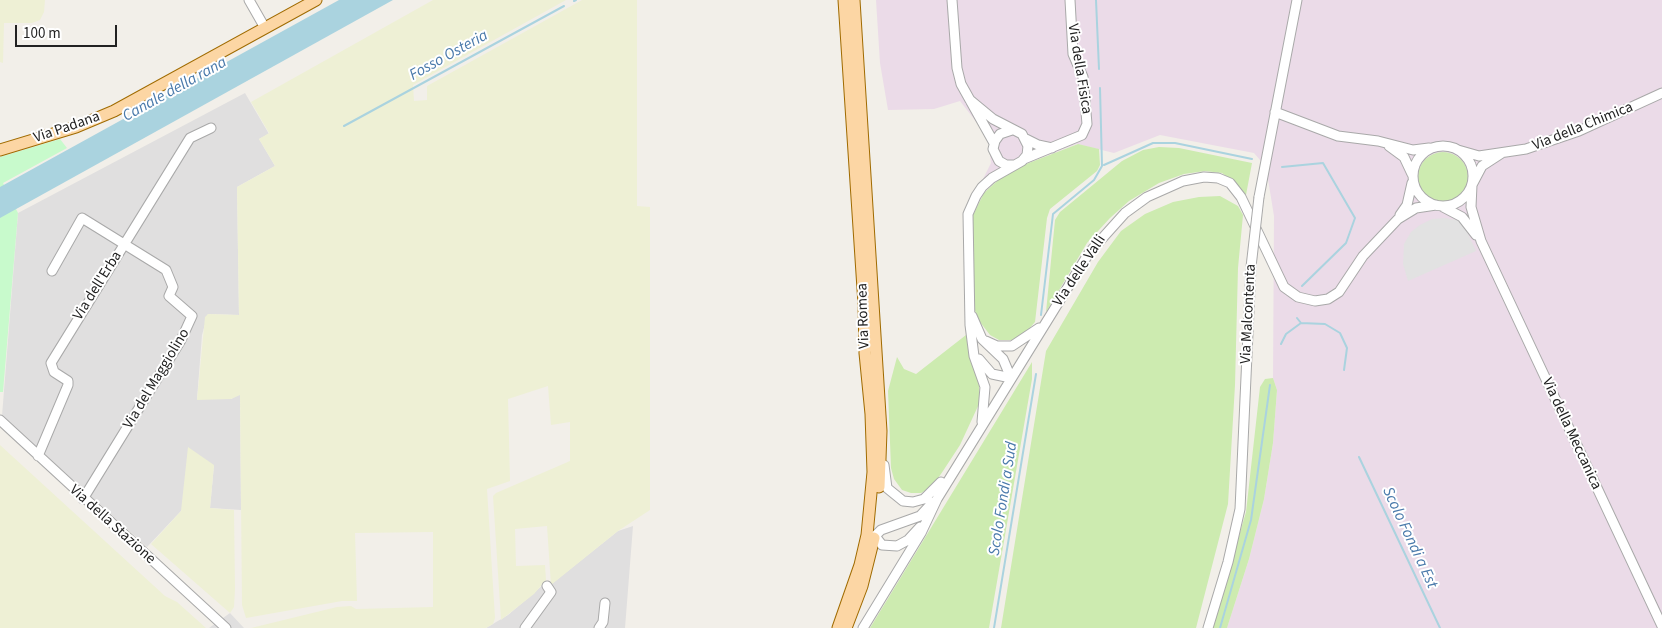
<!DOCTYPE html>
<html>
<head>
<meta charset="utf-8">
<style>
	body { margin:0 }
	#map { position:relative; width:1662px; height:628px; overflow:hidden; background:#f2efe9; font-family:"Source Sans 3",sans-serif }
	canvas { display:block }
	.scale { position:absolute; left:15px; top:25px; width:102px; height:22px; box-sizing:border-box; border:2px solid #222; border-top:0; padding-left:6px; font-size:15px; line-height:18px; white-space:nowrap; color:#222; -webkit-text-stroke:4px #fff; paint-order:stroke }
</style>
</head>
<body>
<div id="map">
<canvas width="1662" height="628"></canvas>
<div class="scale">100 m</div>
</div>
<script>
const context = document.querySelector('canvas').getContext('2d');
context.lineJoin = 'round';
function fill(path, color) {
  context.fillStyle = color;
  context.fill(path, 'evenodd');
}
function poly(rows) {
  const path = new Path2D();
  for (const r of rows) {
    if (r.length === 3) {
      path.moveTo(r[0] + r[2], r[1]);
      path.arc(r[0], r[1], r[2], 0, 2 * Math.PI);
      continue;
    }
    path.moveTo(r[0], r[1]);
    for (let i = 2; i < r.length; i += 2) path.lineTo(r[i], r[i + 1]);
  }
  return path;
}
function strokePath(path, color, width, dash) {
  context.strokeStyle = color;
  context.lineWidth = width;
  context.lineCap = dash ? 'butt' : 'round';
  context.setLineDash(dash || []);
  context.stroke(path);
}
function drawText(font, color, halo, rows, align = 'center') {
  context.font = font + ' "Source Sans 3",sans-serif';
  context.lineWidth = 4;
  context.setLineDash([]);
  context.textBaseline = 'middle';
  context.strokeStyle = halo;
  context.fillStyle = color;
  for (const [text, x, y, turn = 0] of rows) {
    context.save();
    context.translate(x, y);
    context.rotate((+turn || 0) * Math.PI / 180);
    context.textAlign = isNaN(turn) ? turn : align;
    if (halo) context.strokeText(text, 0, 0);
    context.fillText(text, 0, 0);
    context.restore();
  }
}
const residential = poly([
	[245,93,269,134,259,139,275,166,237,187,239,315,208,314,202,335,197,399,231,399,240,394,241,510,210,508,214,465,181,511,147,547,2,416,18,213],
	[633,526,625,628,486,628,508,615,544,584,551,584,618,531],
	[230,613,244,628,209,628]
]);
const industrial = poly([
	[876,0,1662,0,1662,628,1227,628,1249,559,1264,499,1273,443,1277,390,1273,378,1274,216,1266,167,1254,153,1160,135,1114,153,1077,144,982,181,991,163,988,137,960,101,934,109,888,110,880,63]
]);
const farmland = poly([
	[0,0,45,0,44,12,40,20,32,23,4,23,3,63,0,62],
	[433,0,566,0,413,85,414,101,427,100,427,86,582,0,637,0,637,206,650,207,650,510,618,531,551,585,547,526,515,529,516,566,545,565,546,580,534,594,501,620,493,496,496,493,570,461,570,422,551,425,548,386,508,399,510,481,487,489,495,618,493,624,486,628,251,628,337,607,351,606,356,609,433,607,433,532,355,533,357,601,342,601,246,618,242,605,240,395,231,399,197,400,205,317,208,314,239,315,237,187,275,166,259,139,269,133,251,102],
	[0,445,165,596,177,602,206,628,0,628],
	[188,447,214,465,210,508,234,510,235,589,234,607,230,613,151,544,181,511]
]);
const grass = poly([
	[1078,144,1099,149,1100,165,1097,171,1050,209,1047,218,1035,322,1028,330,1012,340,999,340,990,335,980,322,975,311,971,219,984,193,1008,171],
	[1159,147,1179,148,1252,163,1246,195,1236,183,1222,173,1205,171,1184,174,1159,183,1129,201,1110,218,1087,243,1046,312,1055,220,1060,212,1122,161,1143,150],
	[1443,177,25],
	[1220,196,1238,206,1243,215,1238,268,1235,385,1228,504,1196,628,1001,628,1046,351,1098,262,1121,231,1145,214,1173,202,1199,197],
	[966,335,979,385,979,404,960,445,943,471,932,487,921,493,911,493,902,490,894,479,891,468,888,391,897,357,904,369,916,374],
	[1032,362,1032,379,989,628,870,628],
	[1273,378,1277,390,1273,443,1264,499,1249,559,1227,628,1212,628,1246,512,1260,387,1265,379]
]);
const park = poly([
	[60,139,67,148,3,183,18,213,3,392,0,392,0,157]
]);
const parking = poly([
	[1445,218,1457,220,1464,225,1476,251,1408,281,1403,264,1404,244,1411,232,1420,225,1432,219]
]);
const water = poly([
	[339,0,393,0,0,218,0,187]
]);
const stream = poly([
	[1096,0,1099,69],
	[574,1,576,0],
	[344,126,564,6],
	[1104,165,1153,143,1175,143,1252,159],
	[1282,167,1323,163,1355,218,1346,243,1302,286],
	[1041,315,1053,214,1094,180,1102,166,1100,88],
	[1301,323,1325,324,1340,333,1347,348,1344,370],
	[1281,344,1286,334,1301,323,1297,318],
	[1359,457,1440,628],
	[994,628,1036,374],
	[1220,628,1251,520,1270,385]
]);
const minor = poly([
	[249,0,265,28],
	[952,0,957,68,961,84,994,143],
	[970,100,993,119,1022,134,1028,146,1027,155,1022,161,992,178,982,187,976,196,968,214,970,325,974,356,985,387,982,422],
	[1275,112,1338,136,1378,141,1413,150,1429,148],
	[1012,130,1000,134,995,141,993,149,999,161,1006,165,1014,165],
	[1026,139,1038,145,1052,148],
	[1443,176,30],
	[1389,146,1404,157,1412,174],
	[1458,150,1479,156,1526,149,1579,131,1662,93],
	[1502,153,1482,166,1472,185,1471,207,1481,241,1662,626],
	[1024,159,1082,135,1087,124,1083,77,1073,54,1070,0],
	[1259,197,1297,0],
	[1443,207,1462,217,1476,235],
	[1400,215,1407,205,1412,183],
	[52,271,82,218,166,270,173,287,169,296,192,316,181,340,83,499],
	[972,316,982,339,1003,359,1011,378],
	[986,341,997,346,1012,346,1039,328],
	[979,359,992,374,1011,378],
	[0,420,226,628],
	[38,456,68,385,68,381,54,372,51,363,190,138,211,128],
	[884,465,887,488,903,501,913,502,924,499,941,482],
	[870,536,875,536,882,545,897,546,908,540,920,527],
	[875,536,881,530,920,516,933,502],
	[525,628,551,592,547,586],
	[599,628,603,622,605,603],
	[863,628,921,533,937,499,1089,253,1125,213,1147,197,1183,181,1204,177,1218,178,1230,183,1241,197,1284,287,1298,297,1315,301,1328,299,1339,292,1363,256,1398,219,1416,208,1436,205],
	[1208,628,1228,562,1240,509,1251,267]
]);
const major = poly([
	[854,0,881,431,879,487],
	[0,150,76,127,114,111,316,0],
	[838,628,860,565,867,535,873,472,871,414,865,353,864,304,844,0],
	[846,628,862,586,874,538]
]);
const minorBridge = poly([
	[1251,267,1259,197]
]);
const streetNames = [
	["Via della Fisica",1079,69,81],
	["Via della Chimica",1583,127,-22],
	["Via Padana",67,128,-19],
	["Via delle Valli",1080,271,-56],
	["Via dell'Erba",98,286,-58],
	["Via Malcontenta",1249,314,-87],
	["Via Romea",864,316,-92],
	["Via del Maggiolino",157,379,-59],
	["Via della Meccanica",1571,434,65],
	["Via della Stazione",112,525,42]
];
const waterNames = [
	["Fosso Osteria",449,56,-29],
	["Canale della rana",175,90,-29],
	["Scolo Fondi a Sud",1004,499,-81],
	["Scolo Fondi a Est",1409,538,65]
];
fill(residential, '#e0dfdf');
fill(industrial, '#ebdbe8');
fill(farmland, '#eef0d5');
fill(grass, '#cdebb0');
fill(park, '#c8facc');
fill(parking, '#e2e2e2');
fill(water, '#aad3df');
strokePath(stream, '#aad3df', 2);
strokePath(minor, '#a9a9a9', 11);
strokePath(major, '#a06b00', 13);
strokePath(minor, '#fff', 9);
strokePath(major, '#fcd6a4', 11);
strokePath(minorBridge, '#a9a9a9', 11, []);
strokePath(minorBridge, '#fff', 9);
drawText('15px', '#222', '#fff', streetNames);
drawText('italic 16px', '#4a7aab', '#fff', waterNames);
</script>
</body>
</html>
